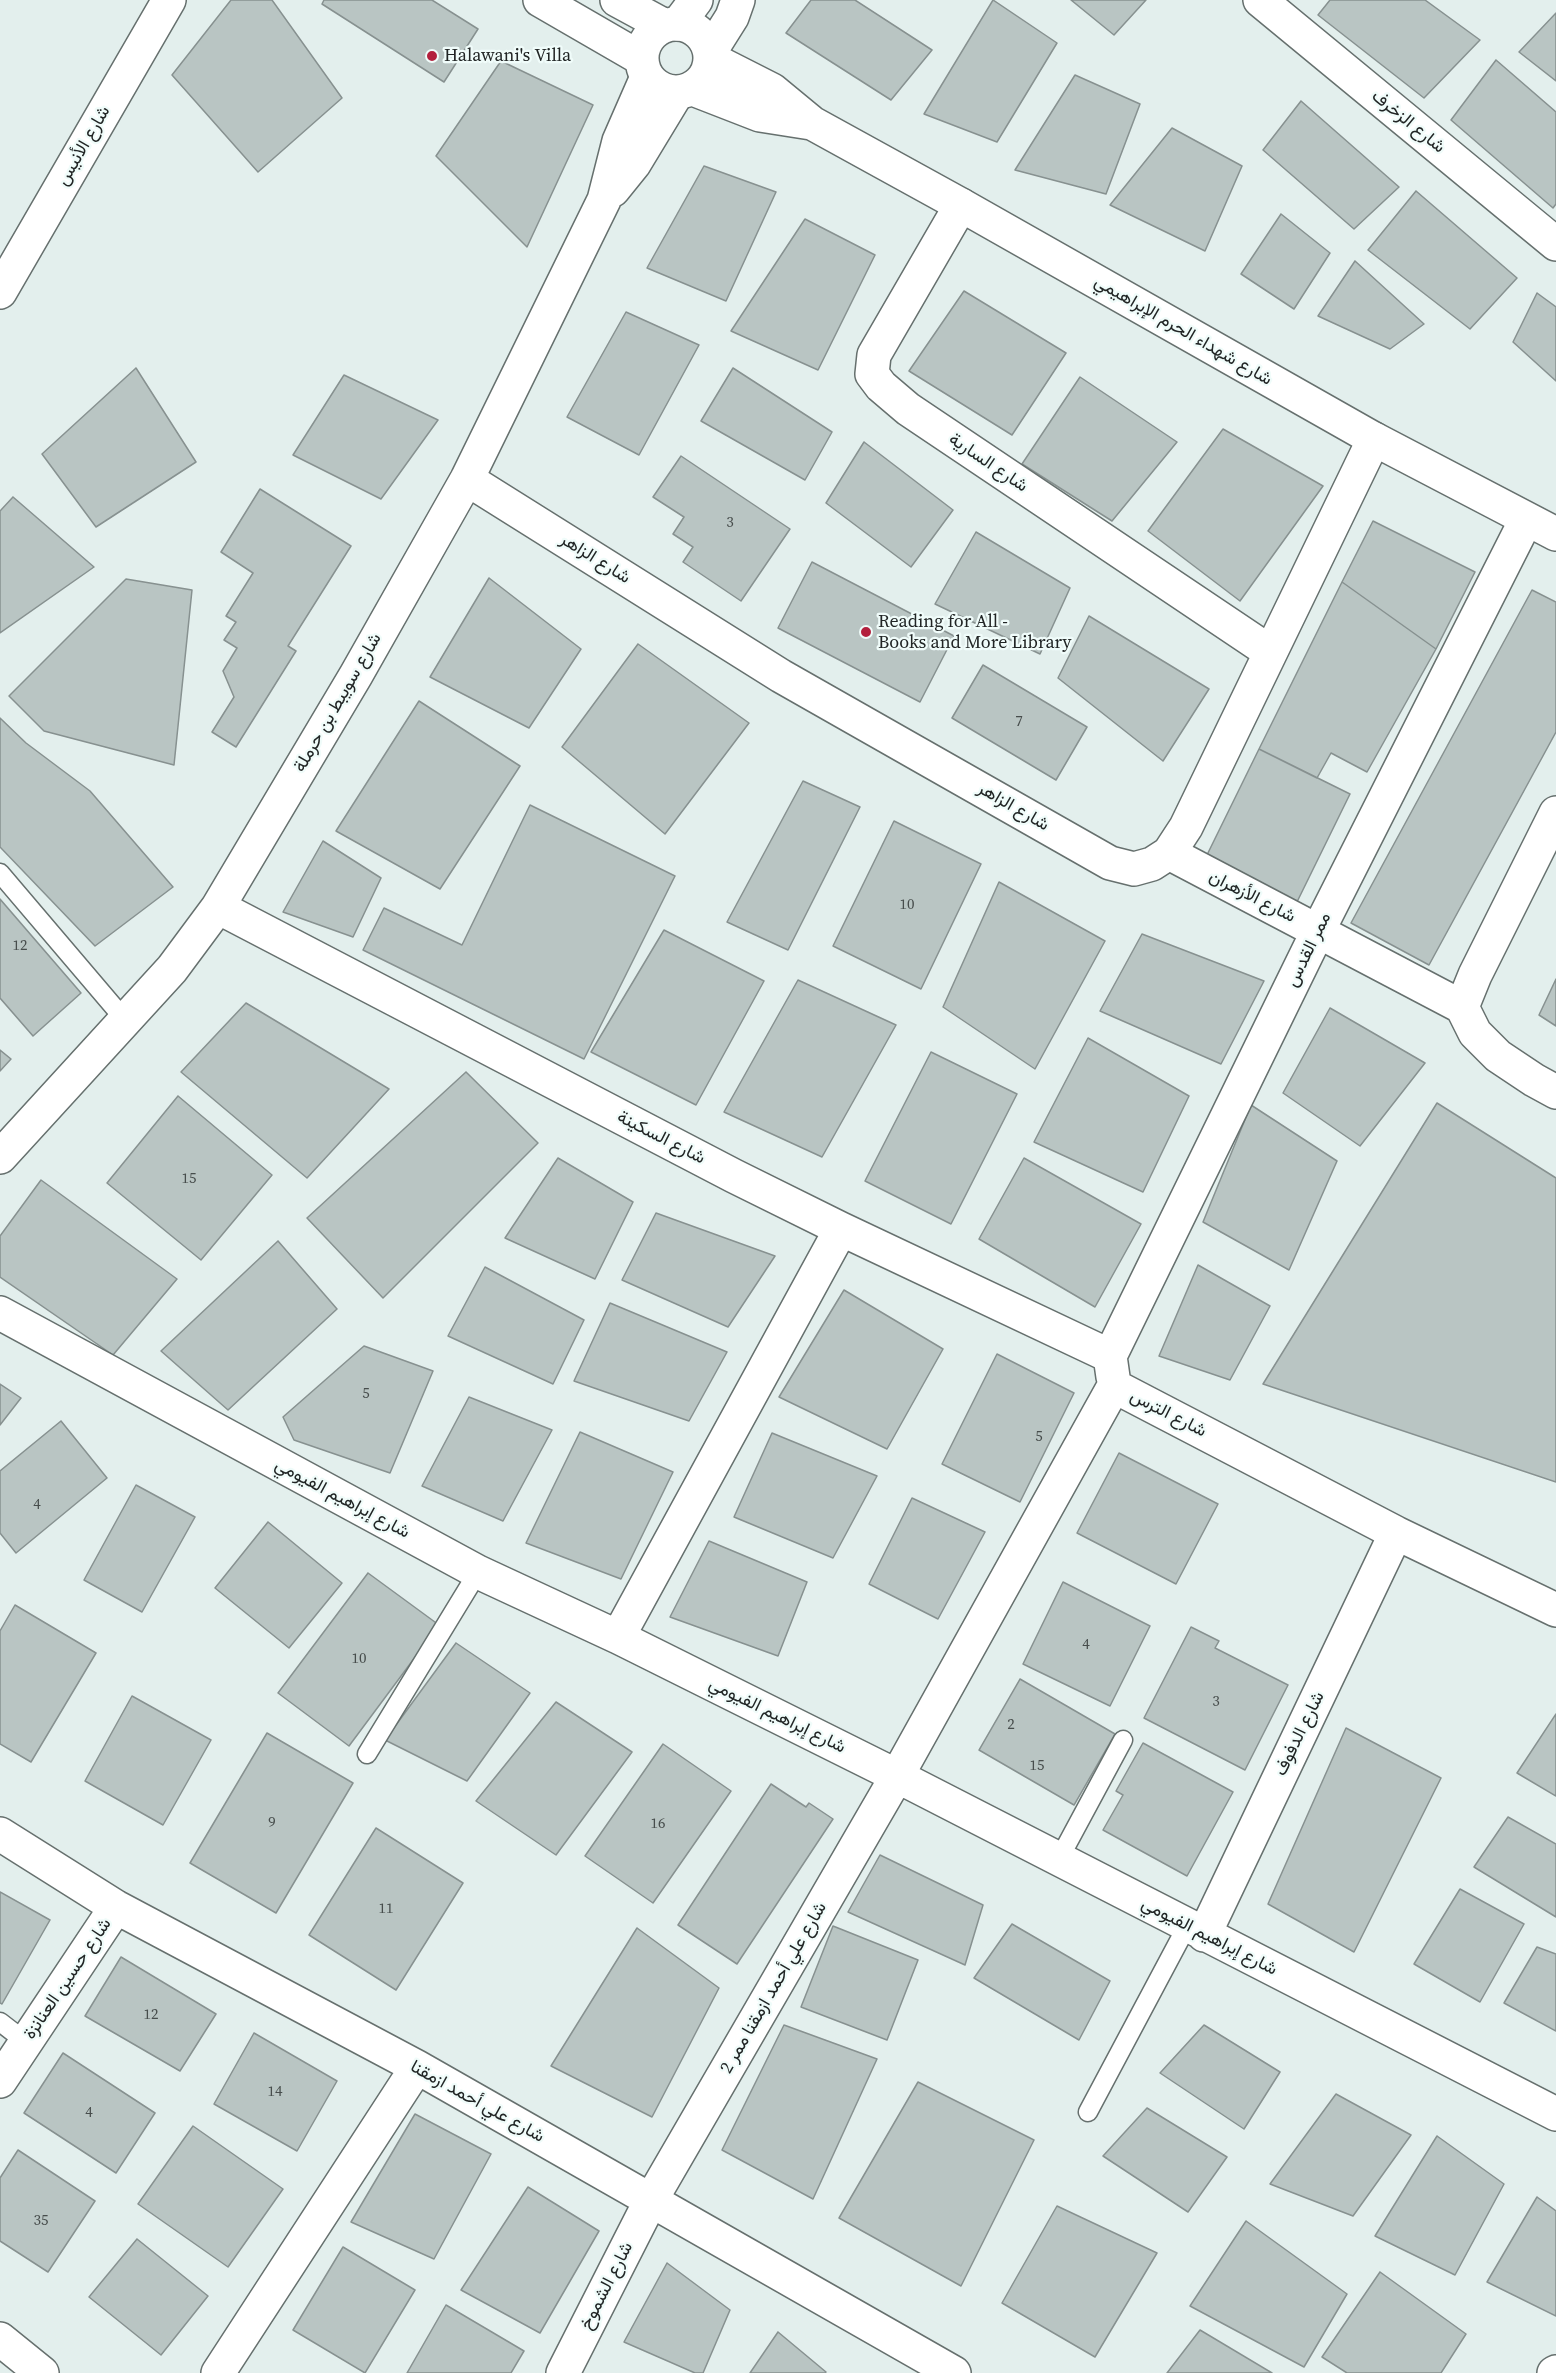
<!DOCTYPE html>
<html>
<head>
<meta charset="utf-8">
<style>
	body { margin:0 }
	canvas { display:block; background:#e3efed }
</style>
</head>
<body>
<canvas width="1556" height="2373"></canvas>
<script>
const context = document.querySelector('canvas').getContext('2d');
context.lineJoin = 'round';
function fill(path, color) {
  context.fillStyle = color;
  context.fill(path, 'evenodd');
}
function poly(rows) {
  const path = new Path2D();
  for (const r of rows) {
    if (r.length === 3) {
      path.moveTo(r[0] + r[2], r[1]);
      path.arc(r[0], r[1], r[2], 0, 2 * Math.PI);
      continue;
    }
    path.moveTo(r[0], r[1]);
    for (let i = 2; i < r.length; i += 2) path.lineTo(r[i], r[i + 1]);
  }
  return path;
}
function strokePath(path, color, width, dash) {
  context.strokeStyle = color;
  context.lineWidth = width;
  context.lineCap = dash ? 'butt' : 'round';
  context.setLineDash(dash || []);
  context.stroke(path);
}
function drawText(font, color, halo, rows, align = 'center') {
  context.font = font + ' "Source Serif 4",Vazirmatn,serif';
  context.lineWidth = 4.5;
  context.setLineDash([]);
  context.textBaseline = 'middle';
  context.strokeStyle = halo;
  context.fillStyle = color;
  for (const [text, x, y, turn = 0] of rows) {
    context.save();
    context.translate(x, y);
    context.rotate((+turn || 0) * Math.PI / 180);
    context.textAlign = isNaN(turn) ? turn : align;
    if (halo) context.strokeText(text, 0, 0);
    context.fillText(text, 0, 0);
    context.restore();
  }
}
const building = poly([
	[231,0,272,0,342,98,258,172,172,75,231,0],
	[324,0,432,0,478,29,444,82,322,4,324,0],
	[811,0,855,0,932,50,891,100,786,33,811,0],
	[993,0,1057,43,997,142,924,114,993,0],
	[1071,0,1146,0,1114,35,1071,0],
	[1330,0,1425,0,1480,40,1424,98,1318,15,1330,0],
	[1556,13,1556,81,1519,52,1556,13],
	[1496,60,1556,112,1556,204,1553,208,1451,120,1496,60],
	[501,61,593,105,527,247,436,156,501,61],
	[1075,75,1140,104,1106,194,1015,170,1075,75],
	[1301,101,1399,187,1354,229,1263,150,1301,101],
	[1172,128,1242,166,1205,251,1110,205,1172,128],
	[704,166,776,192,726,301,647,268,704,166],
	[1416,191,1517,278,1470,329,1368,250,1416,191],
	[1281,214,1330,253,1294,309,1241,274,1281,214],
	[805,219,875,255,818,370,731,331,805,219],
	[1355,261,1424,324,1390,349,1318,316,1355,261],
	[964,291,1066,353,1012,435,909,371,964,291],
	[1537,293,1556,307,1556,381,1513,342,1537,293],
	[626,312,699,345,639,455,567,417,626,312],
	[136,368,196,462,96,527,42,454,136,368],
	[733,368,832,432,805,480,701,421,733,368],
	[344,375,438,420,381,499,293,455,344,375],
	[1080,377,1177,442,1112,521,1022,464,1080,377],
	[1223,429,1323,486,1240,601,1148,531,1223,429],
	[864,442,953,510,911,567,826,503,864,442],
	[681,456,790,529,741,601,683,562,693,547,673,534,684,517,653,497,681,456],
	[260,489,351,546,288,646,296,651,236,747,212,732,234,697,223,671,237,648,224,640,236,622,226,616,253,573,221,552,260,489],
	[13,497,94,567,0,633,0,511,13,497],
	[1373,521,1475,572,1436,649,1342,582,1373,521],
	[976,532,1070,588,1040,654,935,604,976,532],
	[812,562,954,636,920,702,778,628,812,562],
	[489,578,581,649,529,728,430,677,489,578],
	[126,579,192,590,174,765,44,731,9,696,126,579],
	[1342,582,1436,649,1367,772,1331,753,1317,778,1259,749,1342,582],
	[1532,590,1556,602,1556,732,1429,965,1351,923,1532,590],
	[1089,616,1209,689,1163,761,1058,678,1089,616],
	[638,644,749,723,665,834,562,747,638,644],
	[983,665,1087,727,1056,780,952,718,983,665],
	[419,701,520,766,440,889,336,831,419,701],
	[0,718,26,743,90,791,173,887,95,946,0,847,0,718],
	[1259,749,1350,794,1295,906,1204,861,1259,749],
	[803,781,860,807,788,950,727,922,803,781],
	[530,805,675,876,584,1059,363,950,384,908,462,945,530,805],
	[894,821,981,864,921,989,833,946,894,821],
	[323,841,381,878,353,937,283,912,323,841],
	[999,882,1105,941,1035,1069,943,1007,999,882],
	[0,899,81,993,33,1036,0,998,0,899],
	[664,930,764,981,696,1105,591,1052,664,930],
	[1142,934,1264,981,1221,1064,1100,1011,1142,934],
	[1556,979,1556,1026,1539,1015,1556,979],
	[798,980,896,1025,822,1157,724,1112,798,980],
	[246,1003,389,1089,307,1178,181,1072,246,1003],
	[1330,1008,1425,1063,1360,1146,1283,1093,1330,1008],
	[1088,1038,1189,1096,1143,1192,1034,1142,1088,1038],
	[0,1050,11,1059,0,1071,0,1050],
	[931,1052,1017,1094,951,1224,865,1181,931,1052],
	[466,1072,538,1143,383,1298,307,1218,466,1072],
	[178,1096,272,1175,201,1260,107,1183,178,1096],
	[1437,1103,1556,1178,1556,1482,1263,1384,1437,1103],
	[1251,1105,1337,1161,1289,1270,1203,1222,1251,1105],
	[558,1158,633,1202,595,1279,505,1238,558,1158],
	[1024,1158,1141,1224,1095,1307,979,1239,1024,1158],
	[41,1180,177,1279,113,1355,0,1277,0,1236,41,1180],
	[656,1213,775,1256,728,1327,622,1280,656,1213],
	[278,1241,337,1309,228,1410,161,1351,278,1241],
	[1198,1265,1270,1306,1230,1380,1159,1356,1198,1265],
	[485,1267,584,1320,553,1384,448,1336,485,1267],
	[844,1290,943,1349,887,1449,779,1397,844,1290],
	[610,1303,727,1352,689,1421,574,1381,610,1303],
	[364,1346,433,1371,390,1473,294,1440,283,1417,364,1346],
	[997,1354,1074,1393,1020,1502,942,1464,997,1354],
	[0,1384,21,1398,0,1425,0,1384],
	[469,1397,552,1430,503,1521,422,1486,469,1397],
	[61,1421,107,1478,16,1553,0,1533,0,1471,61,1421],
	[580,1432,673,1472,621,1579,526,1543,580,1432],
	[772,1433,877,1476,833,1558,734,1517,772,1433],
	[1119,1453,1218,1504,1176,1584,1077,1533,1119,1453],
	[136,1485,195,1517,142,1612,84,1580,136,1485],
	[912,1498,985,1532,938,1619,869,1584,912,1498],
	[268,1522,342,1583,289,1648,215,1588,268,1522],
	[709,1541,807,1582,778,1656,670,1617,709,1541],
	[368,1573,439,1625,349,1746,278,1693,368,1573],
	[1063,1582,1150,1626,1110,1706,1023,1664,1063,1582],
	[15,1605,96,1653,31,1762,0,1744,0,1631,15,1605],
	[1191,1627,1219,1641,1215,1648,1288,1685,1245,1770,1144,1718,1191,1627],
	[456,1643,530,1693,467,1781,385,1740,456,1643],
	[1020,1679,1115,1734,1074,1805,979,1750,1020,1679],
	[132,1696,211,1740,163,1825,85,1781,132,1696],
	[556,1702,632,1752,556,1855,476,1801,556,1702],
	[1556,1714,1556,1796,1517,1773,1556,1714],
	[1346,1728,1441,1778,1354,1952,1268,1904,1346,1728],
	[267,1733,353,1783,276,1913,190,1863,267,1733],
	[1143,1743,1233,1792,1187,1876,1103,1830,1123,1795,1116,1791,1143,1743],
	[663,1744,731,1791,653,1903,585,1856,663,1744],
	[771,1784,806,1807,809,1803,833,1819,737,1964,678,1925,771,1784],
	[1508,1817,1556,1844,1556,1917,1474,1867,1508,1817],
	[376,1828,463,1883,396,1990,309,1935,376,1828],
	[880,1855,983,1905,965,1965,848,1912,880,1855],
	[1460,1889,1524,1924,1480,2002,1414,1964,1460,1889],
	[0,1892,50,1920,2,2004,0,2003,0,1892],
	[1012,1924,1110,1981,1079,2040,974,1978,1012,1924],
	[833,1926,918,1960,887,2040,801,2007,833,1926],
	[637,1928,719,1988,652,2117,551,2066,637,1928],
	[1537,1947,1556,1954,1556,2031,1504,2003,1537,1947],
	[121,1957,216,2014,180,2071,85,2016,121,1957],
	[784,2025,877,2059,813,2199,722,2150,784,2025],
	[1204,2025,1280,2072,1244,2129,1160,2073,1204,2025],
	[254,2033,337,2081,297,2151,214,2104,254,2033],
	[63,2053,155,2113,116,2173,24,2113,63,2053],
	[918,2082,1034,2140,961,2286,839,2218,918,2082],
	[1336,2094,1411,2135,1353,2216,1270,2184,1336,2094],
	[1147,2108,1227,2157,1188,2212,1103,2156,1147,2108],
	[415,2114,491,2154,434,2259,351,2222,415,2114],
	[193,2126,283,2189,228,2267,138,2204,193,2126],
	[1437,2136,1504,2184,1455,2275,1375,2236,1437,2136],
	[18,2150,95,2201,48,2272,0,2241,0,2178,18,2150],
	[528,2187,599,2231,540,2333,461,2290,528,2187],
	[1537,2197,1556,2211,1556,2316,1487,2282,1537,2197],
	[1057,2206,1157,2253,1095,2357,1002,2303,1057,2206],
	[1246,2221,1347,2294,1304,2367,1190,2306,1246,2221],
	[137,2239,208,2296,161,2355,89,2297,137,2239],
	[343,2247,415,2290,365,2373,293,2330,343,2247],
	[667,2263,730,2310,703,2373,695,2373,624,2342,667,2263],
	[1380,2272,1466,2334,1441,2373,1347,2373,1322,2357,1380,2272],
	[446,2305,524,2351,511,2373,407,2373,446,2305],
	[1200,2330,1272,2373,1167,2373,1200,2330],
	[778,2332,826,2372,825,2373,750,2373,778,2332]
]);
const lane = poly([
	[0,873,125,1020],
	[367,1754,478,1572],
	[1059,1859,1123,1740],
	[0,2022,26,2042],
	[1088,2112,1187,1926]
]);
const street = poly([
	[1260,0,1556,244],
	[678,24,696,0],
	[710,52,732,17,738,0],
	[613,190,634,164,677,93],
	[961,205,874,355,872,374,881,386,908,409,1270,652],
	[0,292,169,0],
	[467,479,781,676,1110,863,1134,869,1152,864,1169,853,1186,827,1374,439],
	[1169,853,1462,1007,1475,1033,1498,1056,1534,1080,1556,1092],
	[218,907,734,1176,841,1229,1110,1356],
	[1462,1007,1475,975,1556,813],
	[0,1157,172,969,218,907,356,675,467,479,604,200,619,141,647,77],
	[0,1313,478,1572,618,1637,897,1776,1556,2114],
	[1113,1377,1110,1356,1318,931,1526,520],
	[1114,1386,1396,1533,1556,1610],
	[618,1637,841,1229],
	[0,1834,116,1907,417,2067,954,2373],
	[1204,1935,1396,1533],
	[0,2081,116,1907],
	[0,2339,42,2373],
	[218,2373,417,2067],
	[563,2373,651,2200,897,1776,1114,1386],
	[1554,2373,1556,2372]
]);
const secondary = poly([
	[540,0,642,59],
	[617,0,665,26],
	[676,58,34],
	[711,59,772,90,812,123,961,205,1374,439,1556,534],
	[693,89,760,115,811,123]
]);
const markers = [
	[432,56,6,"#b3203d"],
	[866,632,6,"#b3203d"]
];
const numberNames = [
	["3",730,523],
	["7",1019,722],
	["10",907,905],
	["12",20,946],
	["15",189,1179],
	["5",366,1394],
	["5",1039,1437],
	["4",37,1505],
	["4",1086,1645],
	["10",359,1659],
	["3",1216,1702],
	["2",1011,1725],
	["15",1037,1766],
	["9",272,1823],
	["16",658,1824],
	["11",386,1909],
	["12",151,2015],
	["14",275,2092],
	["4",89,2113],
	["35",41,2221]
];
const poiNames = [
	["Halawani's Villa",444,56],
	["Reading for All -",878,622],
	["Books and More Library",878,643]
];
const streetNames = [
	["شارع الزخرف",1408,122,39],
	["شارع الأنيس",84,146,-60],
	["شارع شهداء الحرم الإبراهيمي",1183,331,30],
	["شارع السارية",988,463,34],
	["شارع الزاهر",595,559,32],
	["شارع سويبط بن حرملة",338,703,-60],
	["شارع الزاهر",1013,807,30],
	["شارع الأزهران",1252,897,27],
	["ممر القدس",1309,950,-64],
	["شارع السكينة",661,1138,27],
	["شارع الترس",1168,1414,27],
	["شارع إبراهيم الفيومي",342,1499,28],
	["شارع إبراهيم الفيومي",777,1716,26],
	["شارع الدفوف",1300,1734,-64],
	["شارع إبراهيم الفيومي",1209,1937,27],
	["شارع حسين العنانزة",68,1979,-56],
	["شارع علي أحمد ازمقنا ممر 2",774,1988,-60],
	["شارع علي أحمد ازمقنا",477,2102,29],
	["شارع الشموخ",607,2286,-63]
];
fill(building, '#b9c5c3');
strokePath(building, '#879190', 1.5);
strokePath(lane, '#66706e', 21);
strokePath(street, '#66706e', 36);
strokePath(secondary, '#66706e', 36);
strokePath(lane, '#fff', 18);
strokePath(street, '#fff', 33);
strokePath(secondary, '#fff', 33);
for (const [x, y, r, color] of markers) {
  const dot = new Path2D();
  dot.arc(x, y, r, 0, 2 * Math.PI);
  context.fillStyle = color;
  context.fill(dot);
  strokePath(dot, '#f0fcfa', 2);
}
drawText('15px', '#474d4c', null, numberNames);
drawText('18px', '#212525', '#f0fcfa', poiNames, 'left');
drawText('18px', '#212525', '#f0fcfa', streetNames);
</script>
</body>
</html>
